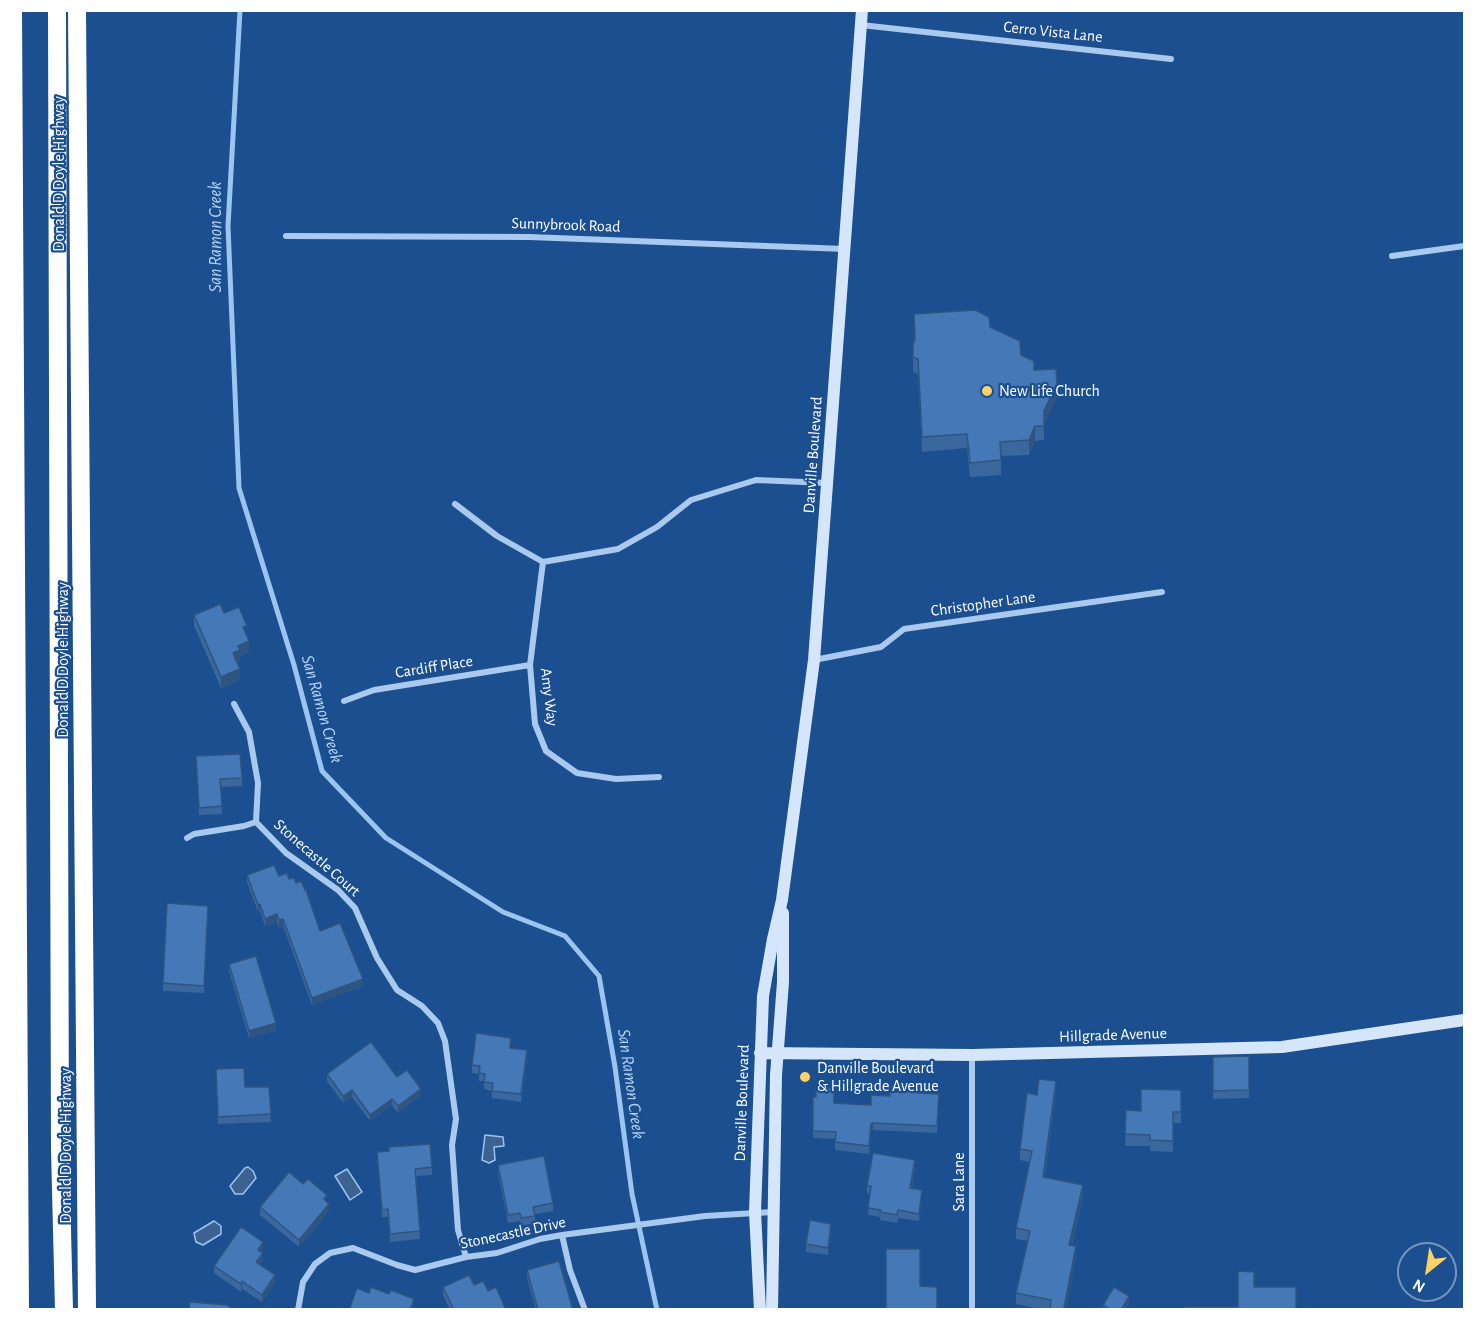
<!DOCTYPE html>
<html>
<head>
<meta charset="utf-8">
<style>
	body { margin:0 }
	#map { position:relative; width:1475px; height:1320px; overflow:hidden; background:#1b4f8f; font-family:"Alegreya Sans",sans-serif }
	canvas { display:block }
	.frame { position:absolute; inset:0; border:12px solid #fff; pointer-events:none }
	.north { position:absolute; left:1397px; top:1242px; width:60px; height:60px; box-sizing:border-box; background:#1b4f8f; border:2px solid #7695bc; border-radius:50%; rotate:210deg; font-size:16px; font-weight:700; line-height:24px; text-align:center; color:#fff }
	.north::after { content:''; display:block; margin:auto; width:21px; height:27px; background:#ffd166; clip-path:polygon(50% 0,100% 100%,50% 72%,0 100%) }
</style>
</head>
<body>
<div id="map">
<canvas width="1475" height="1320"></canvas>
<div class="frame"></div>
<div class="north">N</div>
</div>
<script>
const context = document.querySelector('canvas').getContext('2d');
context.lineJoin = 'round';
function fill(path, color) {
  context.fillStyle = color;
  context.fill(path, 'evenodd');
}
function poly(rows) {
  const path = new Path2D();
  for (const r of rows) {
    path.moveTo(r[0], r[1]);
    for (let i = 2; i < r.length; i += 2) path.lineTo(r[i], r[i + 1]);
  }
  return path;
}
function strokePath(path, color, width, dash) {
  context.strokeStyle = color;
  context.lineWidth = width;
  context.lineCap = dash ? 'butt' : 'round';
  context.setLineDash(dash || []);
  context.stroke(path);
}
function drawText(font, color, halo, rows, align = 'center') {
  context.font = font + ' "Alegreya Sans",sans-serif';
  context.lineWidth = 4.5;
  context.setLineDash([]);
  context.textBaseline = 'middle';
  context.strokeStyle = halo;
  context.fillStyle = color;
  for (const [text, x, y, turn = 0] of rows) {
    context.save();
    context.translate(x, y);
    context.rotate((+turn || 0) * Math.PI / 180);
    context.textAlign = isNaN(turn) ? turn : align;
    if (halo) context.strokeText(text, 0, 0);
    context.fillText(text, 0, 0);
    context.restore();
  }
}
const water = poly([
	[485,1135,503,1137,504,1146,494,1147,495,1160,489,1163,482,1160,485,1135],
	[248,1167,253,1171,256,1178,243,1194,235,1194,230,1186,245,1168,248,1167],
	[347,1169,362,1192,350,1200,335,1176,347,1169],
	[214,1221,221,1226,221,1234,203,1245,196,1242,194,1233,214,1221]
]);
const stream = poly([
	[240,10,228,226,239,488,294,665,322,771,386,838,503,912,565,936,599,976,615,1067,632,1194,657,1310]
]);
const street = poly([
	[861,25,1171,59],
	[286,236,529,237,845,249],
	[1392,256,1464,246],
	[455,504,497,536,543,562,618,549,657,527,691,500,756,480,827,483],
	[543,562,530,665,535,724,546,751,577,773,616,779,659,777],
	[814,660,881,647,904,629,1162,592],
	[344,701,374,690,530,665],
	[234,704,249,732,258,783,256,822,286,853,338,890,355,908,377,958,397,990,422,1006,438,1023,445,1041,456,1119,452,1145,458,1230,466,1257],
	[187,838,194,834,244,826,256,822],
	[562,1235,570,1270,585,1310],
	[298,1310,303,1282,315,1264,330,1253,353,1248,397,1265,415,1270,466,1257,497,1253,540,1239,562,1235,705,1216,773,1212],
	[972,1310,972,1055]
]);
const secondary = poly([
	[760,1053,972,1055,1282,1047,1464,1020],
	[760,1310,755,1212,763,996,773,939,782,900,814,660,862,10],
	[772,1310,776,1075,783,982,783,913]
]);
const highway = poly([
	[13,10,20,1310],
	[57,10,60,1149,64,1310],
	[77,10,87,1310]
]);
const wall = poly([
	[914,314,990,327,1021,355,1057,397,1044,424,1044,440,1035,441,1029,455,1001,456,1001,475,970,477,967,448,922,452,918,374,913,372,913,345,914,341],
	[224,613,247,635,249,652,240,656,240,661,238,662,240,680,221,688,194,626,194,615],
	[196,756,242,778,242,786,221,787,222,814,199,815],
	[247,875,279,876,296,883,320,931,363,986,312,1005,283,926,279,928,277,922,265,926,260,911,258,912,247,882],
	[208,906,204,993,163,991,163,983],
	[229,964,276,1030,249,1038,229,971],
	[511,1048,527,1058,521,1102,492,1098,492,1091,484,1089,484,1081,479,1081,479,1074,472,1073,472,1065],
	[1249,1056,1249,1098,1213,1099,1213,1057],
	[216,1069,245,1087,269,1087,271,1122,218,1124],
	[327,1074,397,1077,421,1095,398,1113,392,1105,370,1121,352,1097,343,1103,327,1081],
	[1181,1090,1181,1123,1173,1123,1173,1152,1150,1151,1150,1146,1125,1146,1126,1110,1141,1111],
	[1056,1092,1045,1177,1083,1196,1072,1245,1076,1257,1066,1309,1072,1310,1044,1310,1016,1304,1016,1293,1028,1241,1016,1239,1016,1228,1029,1162,1020,1160,1020,1149,1037,1095],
	[918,1093,939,1094,937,1133,873,1130,871,1132,869,1154,835,1150,835,1139,813,1138,813,1097,834,1103,871,1105,890,1096],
	[377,1152,432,1167,432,1175,416,1176,420,1239,390,1242,388,1217,382,1217],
	[498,1165,553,1203,553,1211,535,1214,535,1223,521,1226,520,1221,508,1223,498,1173],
	[915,1167,912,1189,922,1198,919,1221,898,1218,897,1223,880,1220,880,1217,868,1215,870,1194,867,1193,867,1186],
	[303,1184,327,1202,329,1211,299,1247,260,1215,260,1207],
	[831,1231,828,1255,806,1252,806,1244],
	[263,1250,261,1252,263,1261,260,1264,275,1283,262,1302,242,1289,241,1292,214,1273,214,1266],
	[527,1270,573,1310,536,1310,527,1278],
	[474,1285,488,1291,506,1310,450,1310,443,1295,443,1287],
	[1129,1303,1125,1310,1103,1310,1103,1305]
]);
const shadedWall = poly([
	[1057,383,1057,397,1044,426,1044,411],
	[1035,426,1035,441,1029,455,1029,440],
	[249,641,249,652,240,656,240,661,233,664,233,653,238,646],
	[240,669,240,680,221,688,221,677],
	[260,904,260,911,258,912,258,905],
	[277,914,277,922,265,926,265,919],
	[283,919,283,926,279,928,279,920],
	[363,979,363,986,312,1005,312,998],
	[276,1023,276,1030,249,1038,249,1031],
	[527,1050,527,1058,521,1102,521,1094],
	[1056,1081,1056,1092,1043,1188,1043,1177],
	[421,1089,421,1095,398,1113,398,1106],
	[352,1090,352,1097,343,1103,343,1096],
	[392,1099,392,1105,370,1121,370,1115],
	[873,1123,873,1130,871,1132,869,1154,871,1124],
	[915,1160,915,1167,910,1196,910,1188],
	[1083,1185,1083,1196,1069,1256,1069,1245],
	[922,1190,922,1198,919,1221,919,1214],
	[329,1204,329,1211,299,1247,299,1240],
	[831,1224,831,1231,828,1255,828,1248],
	[263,1242,263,1250,258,1257,258,1250],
	[1076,1246,1076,1257,1066,1310,1064,1310],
	[263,1253,263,1261,256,1269,256,1262],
	[275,1275,275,1283,262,1302,262,1295],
	[242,1281,242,1289,241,1292,241,1284],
	[1129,1296,1129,1303,1125,1310,1121,1310],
	[414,1299,414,1306,413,1310,410,1310]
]);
const building = poly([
	[975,310,989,317,990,327,1020,341,1021,355,1034,361,1034,370,1056,369,1057,383,1044,411,1044,426,1035,426,1029,440,1000,442,1001,460,970,463,967,434,922,437,918,359,913,357,913,345,915,340,914,314,975,310],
	[220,604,224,613,239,607,247,626,243,627,249,641,238,646,240,650,233,653,240,669,221,677,194,615,220,604],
	[240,754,242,778,220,779,222,806,199,808,196,756,240,754],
	[274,865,279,876,287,873,289,879,294,878,296,883,301,881,305,890,306,890,320,931,340,923,363,979,312,998,283,919,279,920,277,914,265,919,260,904,258,905,247,875,274,865],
	[167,903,208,906,204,986,163,983,167,903],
	[256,956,276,1023,249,1031,229,964,256,956],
	[476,1033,511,1038,510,1048,527,1050,521,1094,492,1091,493,1083,484,1082,485,1074,479,1073,480,1066,472,1065,476,1033],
	[371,1042,397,1077,407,1070,421,1089,398,1106,392,1099,370,1115,352,1090,343,1096,327,1074,371,1042],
	[1249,1056,1249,1090,1213,1091,1213,1057,1249,1056],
	[244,1068,245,1087,269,1087,271,1114,218,1117,216,1069,244,1068],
	[1039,1079,1056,1081,1043,1177,1083,1185,1069,1245,1076,1246,1064,1308,1072,1310,1050,1310,1051,1300,1016,1293,1030,1231,1016,1228,1032,1151,1020,1149,1027,1093,1037,1095,1039,1079],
	[899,1084,918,1085,918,1093,939,1094,937,1126,873,1123,871,1124,869,1146,835,1142,836,1132,813,1131,813,1097,816,1097,816,1087,834,1088,834,1103,871,1105,871,1095,890,1096,890,1092,898,1092,899,1084],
	[1141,1089,1181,1090,1181,1112,1173,1112,1173,1141,1150,1140,1150,1135,1125,1134,1126,1110,1141,1111,1141,1089],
	[430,1144,432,1167,415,1169,420,1231,390,1234,388,1209,382,1210,377,1152,389,1151,389,1147,430,1144],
	[873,1153,915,1160,910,1188,922,1190,919,1214,898,1210,897,1215,880,1212,881,1210,868,1208,871,1186,867,1186,873,1153],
	[544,1156,553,1203,533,1207,535,1216,521,1218,520,1213,508,1215,498,1165,544,1156],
	[289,1172,303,1184,308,1179,327,1195,324,1199,329,1204,299,1240,260,1207,289,1172],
	[810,1220,831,1224,828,1248,806,1244,810,1220],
	[241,1227,263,1242,258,1250,263,1253,256,1262,275,1275,262,1295,242,1281,241,1284,214,1266,241,1227],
	[886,1249,920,1249,920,1286,937,1287,937,1310,886,1310,886,1249],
	[559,1261,573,1310,538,1310,527,1270,559,1261],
	[1238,1271,1254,1272,1254,1287,1296,1287,1296,1310,1184,1310,1184,1307,1238,1307,1238,1271],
	[469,1275,474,1285,483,1281,488,1291,496,1287,506,1310,454,1310,443,1287,469,1275],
	[371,1287,389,1294,391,1290,414,1299,410,1310,349,1310,357,1288,369,1293,371,1287],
	[1114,1287,1129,1296,1121,1310,1111,1310,1103,1305,1114,1287],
	[190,1302,228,1305,232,1310,189,1310,190,1302]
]);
const markers = [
	[987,391,6,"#ffd166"],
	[805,1077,6,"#ffd166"]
];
const streetNames = [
	["Cerro Vista Lane",1053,32,6],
	["Donald D Doyle Highway",59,174,-90],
	["Sunnybrook Road",566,225,2],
	["Danville Boulevard",813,455,-86],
	["Christopher Lane",983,604,-8],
	["Donald D Doyle Highway",63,660,-90],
	["Cardiff Place",434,667,-9],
	["Amy Way",549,697,83],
	["Stonecastle Court",317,858,41],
	["Hillgrade Avenue",1113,1035,-2],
	["Danville Boulevard",742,1103,-88],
	["Donald D Doyle Highway",66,1146,-90],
	["Sara Lane",959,1182,-90],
	["Stonecastle Drive",513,1233,-12]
];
const poiNames = [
	["New Life Church",999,391],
	["Danville Boulevard",817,1068],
	["& Hillgrade Avenue",817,1086]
];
const waterNames = [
	["San Ramon Creek",216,237,-90],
	["San Ramon Creek",322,709,74],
	["San Ramon Creek",631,1084,82]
];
fill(water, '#3c6290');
strokePath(water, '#9cc4f0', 1.5);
strokePath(stream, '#9cc4f0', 5);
strokePath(street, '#a9c9ee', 6);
strokePath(secondary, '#d6e6fa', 12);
strokePath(highway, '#fff', 18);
fill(wall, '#3a679d');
fill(shadedWall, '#305480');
fill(building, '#4478b7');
strokePath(building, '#305480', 1.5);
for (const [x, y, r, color] of markers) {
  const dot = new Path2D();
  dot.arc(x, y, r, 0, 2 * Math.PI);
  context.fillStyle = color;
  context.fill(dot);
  strokePath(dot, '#1b4f8f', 2);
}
drawText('16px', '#fff', '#1b4f8f', streetNames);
drawText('16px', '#fff', '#1b4f8f', poiNames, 'left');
drawText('italic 18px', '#b5d3f5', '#1b4f8f', waterNames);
</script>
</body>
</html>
